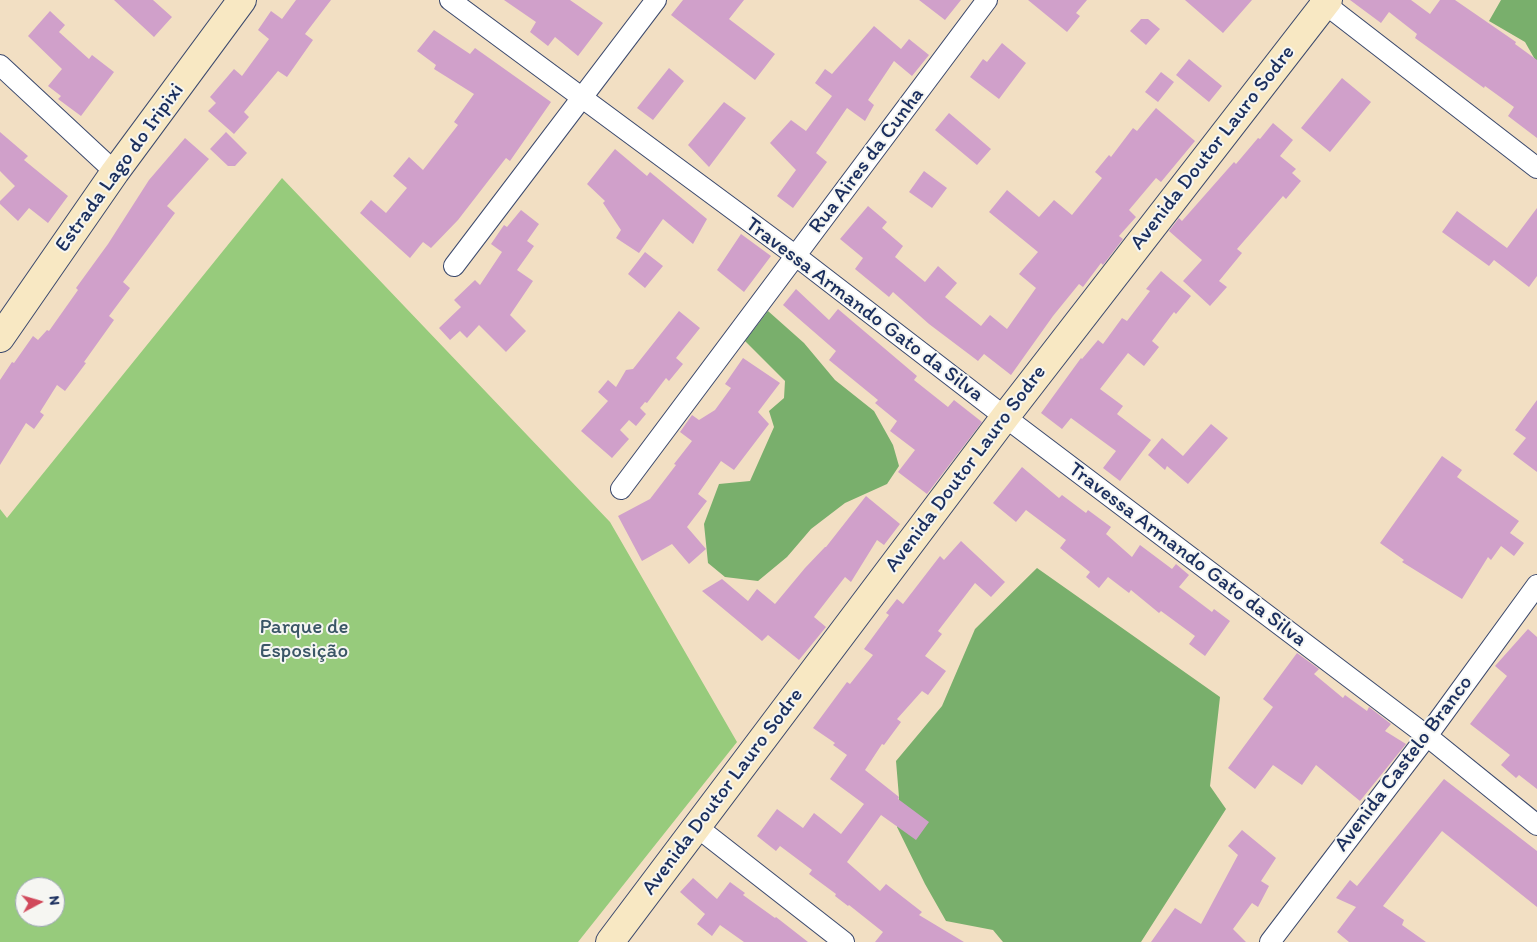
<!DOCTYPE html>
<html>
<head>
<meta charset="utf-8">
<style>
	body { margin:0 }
	#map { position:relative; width:1537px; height:942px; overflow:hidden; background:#f2dfc3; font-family:Itim,sans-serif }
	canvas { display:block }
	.north { position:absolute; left:15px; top:877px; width:50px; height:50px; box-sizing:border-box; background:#f6f6f2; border:1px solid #9ea6b7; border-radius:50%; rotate:84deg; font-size:14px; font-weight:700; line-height:20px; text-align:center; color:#1b2f5e }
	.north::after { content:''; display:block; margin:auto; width:18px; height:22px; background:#d1495b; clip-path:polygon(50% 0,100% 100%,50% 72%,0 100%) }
</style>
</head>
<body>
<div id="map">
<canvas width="1537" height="942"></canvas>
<div class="north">N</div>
</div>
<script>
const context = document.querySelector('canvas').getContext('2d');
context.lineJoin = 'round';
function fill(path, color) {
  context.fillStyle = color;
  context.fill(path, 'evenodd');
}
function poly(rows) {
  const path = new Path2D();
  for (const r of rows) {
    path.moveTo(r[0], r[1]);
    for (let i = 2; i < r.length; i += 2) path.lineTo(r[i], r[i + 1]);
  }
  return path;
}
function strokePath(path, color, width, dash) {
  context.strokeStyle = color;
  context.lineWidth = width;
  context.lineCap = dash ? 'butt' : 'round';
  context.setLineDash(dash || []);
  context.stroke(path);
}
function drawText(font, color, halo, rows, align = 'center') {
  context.font = font + ' Itim,sans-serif';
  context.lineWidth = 4;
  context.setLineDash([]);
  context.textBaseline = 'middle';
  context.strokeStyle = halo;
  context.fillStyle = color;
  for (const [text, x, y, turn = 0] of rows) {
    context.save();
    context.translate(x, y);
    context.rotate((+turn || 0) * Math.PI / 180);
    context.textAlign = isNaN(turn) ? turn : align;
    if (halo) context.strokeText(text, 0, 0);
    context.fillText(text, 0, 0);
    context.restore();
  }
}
const green = poly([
	[282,178,610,522,737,742,578,942,0,942,0,509,7,518],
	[25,887,55,887,55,917,25,917]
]);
const forest = poly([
	[1501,0,1537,0,1537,63,1525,42,1489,21],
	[768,311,804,343,835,380,874,411,893,445,899,466,887,484,845,503,811,529,787,557,758,581,725,577,708,563,704,524,719,484,750,481,774,427,769,411,784,398,785,381,745,341],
	[1037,568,1220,697,1210,786,1226,809,1141,942,1003,942,993,930,946,921,925,884,897,827,899,797,896,761,942,706,975,629]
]);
const building = poly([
	[114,0,153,0,172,17,154,37],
	[296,0,331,0,305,34,313,40,287,77,278,71,244,112,249,117,234,134,208,111,216,103,210,97,234,69,242,76,269,39,258,30,271,11,282,19],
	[504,0,570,0,603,23,578,56,555,37,548,46,530,32,536,22],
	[683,0,744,0,729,19,775,54,755,80,671,15],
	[919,0,961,0,945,20],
	[1028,0,1087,0,1076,13,1080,16,1067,32],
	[1185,0,1252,0,1223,33],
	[1350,0,1411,0,1430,14,1440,0,1455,0,1516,42,1515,44,1537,60,1537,138,1508,116,1514,107,1485,86,1484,88,1415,38,1417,34,1389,12,1381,23],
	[50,11,65,25,59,32,89,59,92,55,114,72,81,116,58,99,61,96,48,86,62,69,28,36],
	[1141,19,1148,19,1160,29,1146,45,1130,31],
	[874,26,901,49,909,39,929,55,912,76,894,61,868,100,874,105,865,121,847,108,816,153,827,162,793,208,777,196,796,170,770,143,791,120,806,131,832,96,815,83,825,69,832,74],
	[434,30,470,54,475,48,551,102,510,161,506,158,458,220,431,248,423,242,410,258,360,213,371,200,386,213,407,188,393,176,409,157,423,170,458,125,454,122,474,94,434,69,436,65,417,51],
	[1002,43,1026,63,999,99,970,77,983,59,987,62],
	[1189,59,1222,86,1209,102,1176,75],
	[669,68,684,81,653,120,637,108],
	[1161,72,1174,82,1158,102,1145,92],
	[1342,78,1371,102,1330,152,1301,128],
	[724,102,746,118,709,167,688,145],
	[1156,108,1195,141,1161,182,1156,178,1129,210,1136,217,1119,236,1123,239,1103,265,1101,263,1083,287,1079,284,1053,316,1011,375,984,354,978,361,929,324,893,292,889,297,855,269,863,258,840,239,868,206,887,222,882,228,903,246,895,257,925,282,938,266,957,283,945,297,981,326,990,315,1007,329,1036,288,1019,274,1038,252,989,212,1007,190,1039,217,1054,200,1072,215,1102,178,1095,172,1109,155,1111,157,1133,128,1137,131],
	[949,113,991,149,977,165,935,130],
	[1273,123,1293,140,1280,156,1296,169,1292,173,1301,181,1286,199,1283,196,1237,249,1242,253,1219,281,1227,287,1210,306,1183,281,1202,260,1169,231,1179,218,1182,221,1234,162,1236,164,1258,138,1260,139],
	[0,132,28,156,24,160,68,196,48,223,29,208,18,221,0,204,0,201,15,186,0,171],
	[226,132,247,153,235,166,228,166,210,149],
	[185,138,209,159,167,206,175,213,123,282,130,288,109,316,114,320,84,362,86,363,65,391,57,385,40,412,44,415,34,429,26,423,0,465,0,380,12,362,14,363,33,336,38,340,47,330,49,331,78,290,76,288,108,244,149,180],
	[615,149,647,176,650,172,707,219,693,244,663,219,639,253,616,238,621,230,603,203,605,201,587,184],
	[924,171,947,188,932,208,909,192],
	[1537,208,1537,276,1529,287,1494,260,1489,266,1442,232,1457,211,1507,248],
	[521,210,539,224,527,241,534,246,517,270,533,281,510,315,526,331,506,352,479,325,467,338,460,331,450,340,439,328,461,307,454,300,475,280,480,285,502,252,491,244,504,225,507,227],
	[741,234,771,256,744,292,717,270],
	[645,252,663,266,645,288,628,274],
	[1161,271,1191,296,1176,314,1174,312,1152,341,1159,347,1144,366,1128,353,1100,389,1123,406,1117,414,1151,440,1120,481,1103,468,1116,451,1071,418,1062,429,1041,413,1081,358,1082,359,1098,340,1103,344,1122,318,1127,321,1150,291,1146,289],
	[796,289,829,320,838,309,917,376,914,380,948,407,954,400,982,422,927,494,898,472,915,450,890,431,897,421,875,403,878,400,829,360,836,351,783,305],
	[679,311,700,328,676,358,683,364,669,381,666,378,647,403,645,402,640,408,646,414,636,426,629,420,620,430,629,439,612,458,581,431,608,401,598,392,608,380,616,387,626,370,633,369],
	[743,358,780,383,758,412,769,424,734,470,721,461,698,494,707,501,687,527,706,549,689,564,672,544,642,561,618,516,650,499,676,465,674,464,692,441,680,432,692,415,699,420,715,410,731,388,725,384],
	[1537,400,1537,472,1513,454,1526,438,1515,430],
	[1211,424,1228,438,1188,484,1167,466,1165,470,1148,455,1162,438,1183,456],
	[1442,456,1462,470,1457,477,1519,521,1510,533,1524,543,1514,556,1501,546,1491,560,1488,557,1462,599,1402,562,1404,560,1380,543],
	[1022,467,1059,498,1062,495,1086,513,1088,510,1111,527,1106,534,1132,557,1140,545,1172,569,1176,564,1189,575,1179,587,1212,612,1214,609,1230,621,1205,656,1189,644,1195,636,1161,611,1159,613,1131,590,1129,593,1108,577,1099,588,1086,577,1090,572,1060,548,1066,540,1026,510,1016,522,993,503],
	[866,496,900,524,884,545,877,540,851,582,845,577,814,617,826,627,799,660,768,635,762,641,702,591,722,579,748,601,757,589,775,604,805,568,825,547,826,547],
	[961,541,1005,582,991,597,975,583,938,631,942,634,925,656,946,671,928,695,922,691,897,719,901,722,884,745,882,744,865,770,899,797,898,799,929,822,916,840,881,815,847,862,880,891,886,884,922,912,919,915,964,942,875,942,883,932,849,905,848,906,835,896,836,894,809,874,812,870,780,846,776,851,757,836,777,809,803,828,814,813,841,834,864,804,830,779,847,755,833,745,835,743,813,728,847,682,850,684,873,655,864,649,889,615,886,613,897,599,903,604,940,556,944,560],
	[1528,629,1537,637,1537,789,1519,775,1516,778,1501,765,1510,755,1470,724,1507,676,1495,666],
	[1297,653,1319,669,1314,674,1343,698,1345,695,1367,711,1369,707,1391,724,1385,731,1406,744,1360,801,1316,765,1302,785,1273,765,1255,789,1228,768,1273,707,1263,699],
	[1444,779,1537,851,1537,907,1442,831,1383,906,1404,920,1402,925,1426,942,1349,942,1337,932,1356,907,1336,898,1350,880,1357,886],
	[1242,830,1276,858,1261,881,1269,886,1258,907,1252,903,1233,929,1246,942,1151,942,1175,908,1201,924,1238,855,1228,846],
	[693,878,717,899,730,882,745,893,743,895,775,918,776,917,808,942,744,942,720,925,712,936,697,924,705,914,680,892]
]);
const street = poly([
	[450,0,796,256,1005,417,1427,736,1537,825],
	[1320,0,1537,168],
	[0,65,115,172],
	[454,266,656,0],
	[621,489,987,0],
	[697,827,844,942],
	[1270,942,1427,736,1537,585]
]);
const secondary = poly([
	[0,338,115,172,242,0],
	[610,942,1005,417,1328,0]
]);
const streetNames = [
	["Avenida Doutor Lauro Sodre",1213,148,-52],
	["Rua Aires da Cunha",867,161,-53],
	["Estrada Lago do Iripixi",120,168,-54],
	["Travessa Armando Gato da Silva",864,310,37],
	["Avenida Doutor Lauro Sodre",966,469,-53],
	["Travessa Armando Gato da Silva",1187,555,37],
	["Avenida Castelo Branco",1404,764,-53],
	["Avenida Doutor Lauro Sodre",723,792,-53]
];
const parkNames = [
	["Parque de",304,628],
	["Esposição",304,652]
];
fill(green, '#97cb7c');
fill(forest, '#79af6c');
fill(building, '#d0a0ca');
strokePath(street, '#3b496d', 22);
strokePath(secondary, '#3b496d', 30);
strokePath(street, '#fff', 20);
strokePath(secondary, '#f8e8c3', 28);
drawText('21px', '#1b2f5e', '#f6f6f2', streetNames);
drawText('21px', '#3a5666', '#f6f6f2', parkNames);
</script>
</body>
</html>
